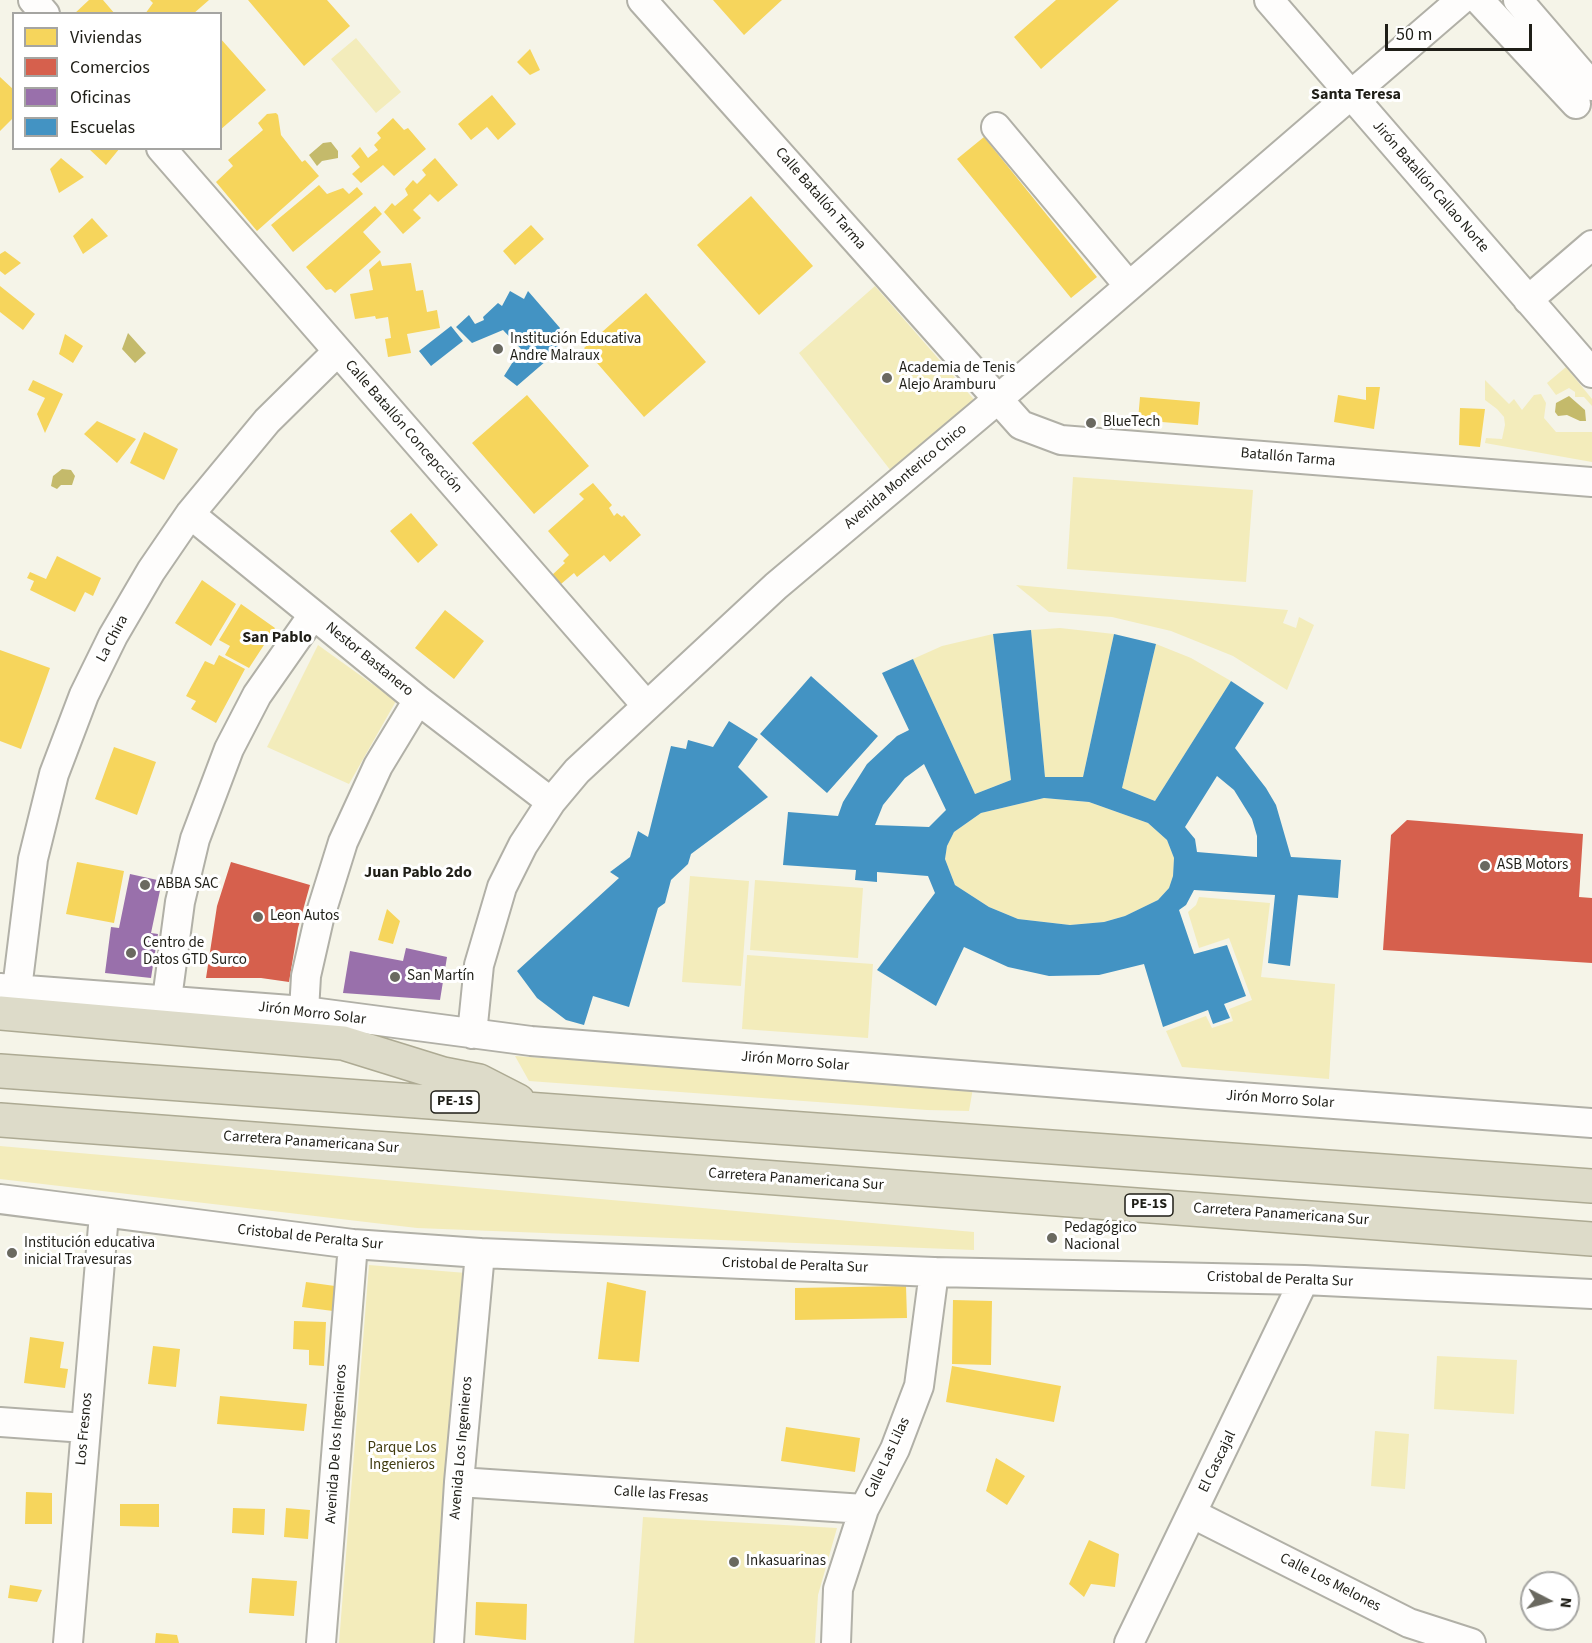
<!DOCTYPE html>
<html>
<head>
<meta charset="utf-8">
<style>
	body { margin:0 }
	#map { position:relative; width:1592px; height:1643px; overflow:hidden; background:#f5f4e8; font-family:"Source Sans 3",sans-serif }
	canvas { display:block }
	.legend { position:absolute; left:12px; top:12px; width:210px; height:138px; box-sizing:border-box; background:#fff; border:2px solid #a5a5a2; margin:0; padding:8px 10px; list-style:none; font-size:18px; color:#1f1e17 }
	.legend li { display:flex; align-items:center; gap:12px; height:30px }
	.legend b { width:30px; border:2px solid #a5a5a2 }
	.north { position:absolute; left:1520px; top:1571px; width:60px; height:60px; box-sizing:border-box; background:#fff; border:2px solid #a5a5a2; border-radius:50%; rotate:96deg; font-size:16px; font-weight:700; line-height:24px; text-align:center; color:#1f1e17 }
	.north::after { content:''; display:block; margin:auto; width:21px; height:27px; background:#6a6960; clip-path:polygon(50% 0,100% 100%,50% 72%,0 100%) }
	.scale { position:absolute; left:1385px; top:24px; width:147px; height:27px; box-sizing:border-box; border:3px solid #1f1e17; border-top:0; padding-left:8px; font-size:18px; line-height:21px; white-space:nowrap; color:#1f1e17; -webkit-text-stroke:4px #fff; paint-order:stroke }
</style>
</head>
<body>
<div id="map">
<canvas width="1592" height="1643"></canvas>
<ul class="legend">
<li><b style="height:16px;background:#f6d55c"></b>Viviendas</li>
<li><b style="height:16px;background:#d6604d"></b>Comercios</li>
<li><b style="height:16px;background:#9970ab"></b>Oficinas</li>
<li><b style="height:16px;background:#4393c3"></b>Escuelas</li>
</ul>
<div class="north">N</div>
<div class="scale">50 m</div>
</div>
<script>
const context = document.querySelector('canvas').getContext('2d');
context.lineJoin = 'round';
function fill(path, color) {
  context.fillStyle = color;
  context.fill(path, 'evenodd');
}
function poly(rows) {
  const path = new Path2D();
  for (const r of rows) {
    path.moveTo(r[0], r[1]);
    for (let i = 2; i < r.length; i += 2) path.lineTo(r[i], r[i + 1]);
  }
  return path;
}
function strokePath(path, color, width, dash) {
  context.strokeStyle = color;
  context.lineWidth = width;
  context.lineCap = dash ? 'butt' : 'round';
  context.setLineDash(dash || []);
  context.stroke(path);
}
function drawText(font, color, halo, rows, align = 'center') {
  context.font = font + ' "Source Sans 3",sans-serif';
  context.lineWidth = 6;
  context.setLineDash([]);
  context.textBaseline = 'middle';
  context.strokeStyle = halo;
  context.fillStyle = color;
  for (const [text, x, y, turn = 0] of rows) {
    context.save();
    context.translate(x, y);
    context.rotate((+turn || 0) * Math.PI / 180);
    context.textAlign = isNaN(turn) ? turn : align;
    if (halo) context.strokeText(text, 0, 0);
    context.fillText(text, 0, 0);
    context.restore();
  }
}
const green = poly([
	[356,38,401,92,376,113,331,59],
	[875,286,977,403,891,471,799,353],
	[1566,367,1592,399,1592,406,1584,397,1575,397,1575,392,1569,388,1556,395,1547,383],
	[1485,380,1509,404,1514,399,1522,410,1534,395,1541,394,1546,403,1544,418,1556,432,1592,432,1592,462,1485,443,1486,438,1502,439,1505,425,1504,417,1497,409,1485,400],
	[1073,477,1253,490,1246,582,1067,569],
	[1016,585,1288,610,1283,623,1296,628,1299,617,1314,625,1287,690,1233,656,1171,631,1112,617,1049,612],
	[1060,628,1114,634,1083,777,1045,777,1031,630],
	[993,634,1011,780,975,794,913,659,942,646],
	[1156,644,1191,658,1231,681,1155,801,1122,788],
	[318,645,396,701,349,784,267,747],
	[1044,798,1089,802,1148,823,1167,840,1174,858,1173,876,1169,888,1158,900,1125,916,1104,922,1070,925,1018,919,989,907,955,885,945,859,947,846,954,832,981,813],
	[690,876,749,881,741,986,682,982],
	[755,880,863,888,858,958,750,950],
	[1199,897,1270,903,1261,977,1335,984,1329,1079,1182,1067,1166,1031,1206,1016,1212,1028,1233,1021,1229,1009,1252,1000,1229,938,1199,948,1188,912,1196,905],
	[747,955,873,964,868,1038,742,1029],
	[515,1056,973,1088,969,1111,927,1110,529,1081],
	[0,1146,974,1232,974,1250,417,1228,0,1179],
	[369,1265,466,1273,436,1643,339,1643],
	[1437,1356,1517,1360,1514,1414,1434,1409],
	[1375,1431,1409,1434,1405,1489,1371,1486],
	[643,1517,837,1528,818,1595,815,1643,634,1643]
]);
const water = poly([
	[331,142,338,151,338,158,322,161,317,166,309,155,323,143],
	[128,333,146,353,135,363,122,349],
	[1569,396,1585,410,1586,421,1580,421,1567,415,1558,416,1555,412,1556,403],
	[62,469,71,470,75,476,72,485,61,485,57,489,51,486,53,476]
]);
const homes = poly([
	[89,0,103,0,115,14,74,14],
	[150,0,209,0,193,14,145,14,153,3],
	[248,0,327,0,350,26,304,66],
	[713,0,782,0,744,35],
	[1056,0,1119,0,1041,69,1014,37],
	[220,38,266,90,220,130],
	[530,49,540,70,530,75,517,62],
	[0,77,14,90,14,117,0,131],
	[492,95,516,124,498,140,487,127,471,140,458,124],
	[276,113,278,115,281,135,302,162,305,160,319,176,257,231,216,182,233,166,228,160,263,130,258,123,267,114],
	[393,118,404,130,408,128,426,149,394,176,383,165,361,183,352,174,360,167,351,156,360,147,368,158,378,150,374,145,381,138,377,133],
	[984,137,1097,277,1071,298,957,159],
	[88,148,120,148,106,165],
	[61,158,84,177,59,193,50,169],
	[435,158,458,185,438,202,430,194,413,210,421,218,403,234,384,212,392,203,395,206,408,195,405,189,413,180,417,184,426,175,422,170],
	[319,185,327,194,343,188,349,194,357,187,363,194,293,252,271,225],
	[751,196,813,266,759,315,697,245],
	[375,206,382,214,363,232,381,252,335,293,331,289,326,290,306,267],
	[92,218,108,236,83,254,73,236],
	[531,225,544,239,515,265,503,251],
	[5,251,21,263,5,275,0,271,0,254],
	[380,260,382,266,411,263,416,291,423,290,427,312,437,310,440,328,407,334,411,353,388,357,385,339,391,338,388,317,376,319,375,316,355,319,350,294,373,290,369,270],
	[0,286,35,314,23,330,0,312],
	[646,293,706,362,644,417,584,348],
	[65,334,83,346,73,363,59,354],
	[33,380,63,394,45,433,37,414,45,398,28,390],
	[1366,387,1380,387,1374,429,1334,422,1338,395,1366,400],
	[527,395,589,466,534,514,472,443],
	[1140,397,1200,402,1198,425,1138,420],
	[1460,408,1485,409,1480,447,1459,445],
	[97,421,136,439,117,463,84,434],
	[144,432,178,449,164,480,130,463],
	[593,483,612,505,609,508,614,516,617,513,622,517,624,515,641,535,610,562,604,555,577,577,574,573,561,584,552,575,565,563,563,561,569,555,548,531,584,499,579,494],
	[411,513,438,545,418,563,390,531],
	[57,556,101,578,93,596,85,592,75,612,30,590,34,581,27,578,30,572,46,579],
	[202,580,236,604,211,646,175,623],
	[241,604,275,628,249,668,225,655,230,646,219,640],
	[445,610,484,641,454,679,415,648],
	[0,650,50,668,21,749,0,741],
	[219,655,245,669,216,723,191,709,196,701,186,696,205,661,214,665],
	[114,747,156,762,137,815,95,799],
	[77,862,124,871,114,923,66,914],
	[387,909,400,921,393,944,378,940],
	[306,1282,335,1286,333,1311,302,1307],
	[607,1282,646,1291,639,1362,598,1359],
	[906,1286,907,1318,795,1320,795,1288],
	[953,1300,992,1301,991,1365,952,1364],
	[294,1321,326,1322,324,1366,309,1365,309,1350,293,1349],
	[30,1337,64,1342,60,1368,68,1369,65,1388,24,1383],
	[153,1346,180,1349,176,1387,148,1384],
	[952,1366,1061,1386,1054,1422,946,1402],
	[220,1396,307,1404,304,1431,217,1424],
	[786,1427,860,1438,855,1472,781,1461],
	[996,1458,1025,1476,1007,1505,986,1491],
	[26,1492,52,1493,52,1524,25,1524],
	[120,1504,159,1504,159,1527,120,1526],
	[233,1508,265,1509,264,1535,232,1533],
	[286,1508,310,1510,308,1539,284,1537],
	[1089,1540,1119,1554,1115,1587,1091,1584,1084,1597,1069,1584],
	[252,1578,297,1581,294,1616,249,1613],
	[10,1585,42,1590,37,1602,8,1598],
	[476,1602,527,1604,526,1640,475,1635],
	[156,1633,177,1635,179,1643,155,1643]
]);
const shops = poly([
	[1407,820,1583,834,1579,897,1592,898,1592,963,1383,950,1391,835],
	[231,862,310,885,298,928,289,982,261,978,206,978,217,906]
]);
const offices = poly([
	[130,874,162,881,151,933,158,934,151,978,105,973,111,927,119,928],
	[406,948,447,957,440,1000,343,993,350,951,403,961]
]);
const schools = poly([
	[510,291,524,299,528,291,560,328,557,333,560,350,545,357,546,361,517,386,504,376,521,349,503,330,472,343,456,327,469,315,475,324,484,320,483,317,498,303,502,306],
	[451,326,463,341,431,366,419,351],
	[1031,630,1045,777,1083,777,1114,634,1156,644,1122,788,1155,801,1231,681,1264,703,1235,748,1266,788,1276,805,1291,857,1341,860,1338,898,1298,895,1290,966,1268,963,1275,895,1194,890,1186,905,1179,910,1194,954,1227,945,1246,996,1224,1004,1230,1018,1213,1024,1208,1010,1163,1027,1144,964,1099,975,1049,976,1008,967,964,947,936,1006,877,970,935,893,928,876,877,872,877,882,855,880,856,870,783,865,788,812,838,816,843,802,867,764,897,736,909,730,882,673,913,659,975,794,1011,780,993,634],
	[924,764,946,810,929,827,875,825,883,805,905,778],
	[1217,776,1234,790,1252,819,1257,836,1257,857,1197,852,1195,839,1185,827],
	[1044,798,1089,802,1148,823,1167,840,1174,858,1173,876,1169,888,1158,900,1125,916,1104,922,1070,925,1018,919,989,907,955,885,945,859,947,846,954,832,981,813],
	[811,676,878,736,827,793,760,734],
	[729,721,758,739,738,767,768,797,691,854,688,864,671,880,665,903,658,908,629,1007,593,996,584,1025,566,1020,537,998,517,971,619,878,610,872,630,857,638,831,648,837,671,746,686,749,688,740,713,747]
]);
const minor = poly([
	[33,0,45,14],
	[642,0,1021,425,1061,440,1592,482],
	[1269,0,1592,373],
	[1479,0,1576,104],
	[1518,0,1592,86],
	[996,127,1129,286],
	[161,148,646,705],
	[1528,300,1592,245],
	[190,514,418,700,551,802],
	[0,988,304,1011,531,1041,1199,1094,1592,1123],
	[17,989,33,859,54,774,84,695,113,636,151,571,190,514,267,421,337,352],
	[167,999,180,902,195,839,229,749,257,695,313,615],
	[304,1011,306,976,319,919,343,842,378,766,418,700],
	[472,1034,479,965,502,887,523,845,551,802,577,771,776,586,997,400,1461,0],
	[0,1199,353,1244,480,1253,934,1272,1304,1280,1592,1294],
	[0,1422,85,1428],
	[459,1482,864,1509],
	[1193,1514,1409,1623,1471,1643],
	[68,1643,104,1214],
	[321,1643,353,1244],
	[449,1643,459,1482,480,1253],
	[836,1643,838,1589,864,1509,895,1449,919,1386,934,1272],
	[1129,1643,1304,1280]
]);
const highway = poly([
	[0,1013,343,1043,443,1074,479,1081,518,1101],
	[0,1071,1592,1186],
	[0,1120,1592,1239]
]);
const markers = [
	[498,349,6,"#6a6960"],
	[887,378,6,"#6a6960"],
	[1091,423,6,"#6a6960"],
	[1485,866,6,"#6a6960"],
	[145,885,6,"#6a6960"],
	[258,917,6,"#6a6960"],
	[131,953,6,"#6a6960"],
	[395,977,6,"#6a6960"],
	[1052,1238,6,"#6a6960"],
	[12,1253,6,"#6a6960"],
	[734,1562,6,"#6a6960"]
];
const shields = [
	[455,1102,48],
	[1149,1205,48]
];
const shieldNames = [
	["PE-1S",455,1102],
	["PE-1S",1149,1205]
];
const streetNames = [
	["Jirón Batallón Callao Norte",1430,187,49],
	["Calle Batallón Tarma",820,199,49],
	["Calle Batallón Concepcción",403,427,49],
	["Batallón Tarma",1288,458,5],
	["Avenida Monterico Chico",906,477,-40],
	["La Chira",113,639,-62],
	["Nestor Bastanero",369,660,39],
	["Jirón Morro Solar",312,1014,7],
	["Jirón Morro Solar",795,1062,5],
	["Jirón Morro Solar",1280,1100,4],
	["Carretera Panamericana Sur",311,1143,4],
	["Carretera Panamericana Sur",796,1180,4],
	["Carretera Panamericana Sur",1281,1215,4],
	["Cristobal de Peralta Sur",310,1238,6],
	["Cristobal de Peralta Sur",795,1266,2],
	["Cristobal de Peralta Sur",1280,1280,2],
	["Los Fresnos",85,1429,-85],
	["Avenida De los Ingenieros",337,1444,-86],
	["Avenida Los Ingenieros",462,1448,-85],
	["Calle Las Lilas",888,1458,-65],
	["El Cascajal",1218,1462,-64],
	["Calle las Fresas",661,1495,4],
	["Calle Los Melones",1330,1583,27]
];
const poiNames = [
	["Institución Educativa",510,340],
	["Andre Malraux",510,357],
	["Academia de Tenis",899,369],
	["Alejo Aramburu",899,386],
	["BlueTech",1103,423],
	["ASB Motors",1497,866],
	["ABBA SAC",157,885],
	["Leon Autos",270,917],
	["Centro de",143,944],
	["Datos GTD Surco",143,961],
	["San Martín",407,977],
	["Pedagógico",1064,1229],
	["Nacional",1064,1246],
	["Institución educativa",24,1244],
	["inicial Travesuras",24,1261],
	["Inkasuarinas",746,1562]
];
const parkNames = [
	["Parque Los",402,1449],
	["Ingenieros",402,1466]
];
const neighbourhoodNames = [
	["Santa Teresa",1356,95],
	["San Pablo",277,638],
	["Juan Pablo 2do",418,873]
];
fill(green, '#f3ecbb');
fill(water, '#c4ba6b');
fill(homes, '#f6d55c');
fill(shops, '#d6604d');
fill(offices, '#9970ab');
fill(schools, '#4393c3');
strokePath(minor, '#b1b0a7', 32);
strokePath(highway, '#adaa93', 36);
strokePath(minor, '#fefdfc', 28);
strokePath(highway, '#dddbc9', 33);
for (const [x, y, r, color] of markers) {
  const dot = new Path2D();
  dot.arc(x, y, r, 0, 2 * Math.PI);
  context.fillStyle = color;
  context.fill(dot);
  strokePath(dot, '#fff', 2);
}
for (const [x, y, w] of shields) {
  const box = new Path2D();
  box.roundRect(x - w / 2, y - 11, w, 22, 4.5);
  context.fillStyle = '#fff';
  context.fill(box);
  strokePath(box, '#1f1e17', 1.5);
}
drawText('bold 14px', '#1f1e17', null, shieldNames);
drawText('15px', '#1f1e17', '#fff', streetNames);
drawText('15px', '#1f1e17', '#fff', poiNames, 'left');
drawText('15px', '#413b0f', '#fff', parkNames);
drawText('bold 16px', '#1f1e17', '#fff', neighbourhoodNames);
</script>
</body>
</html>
